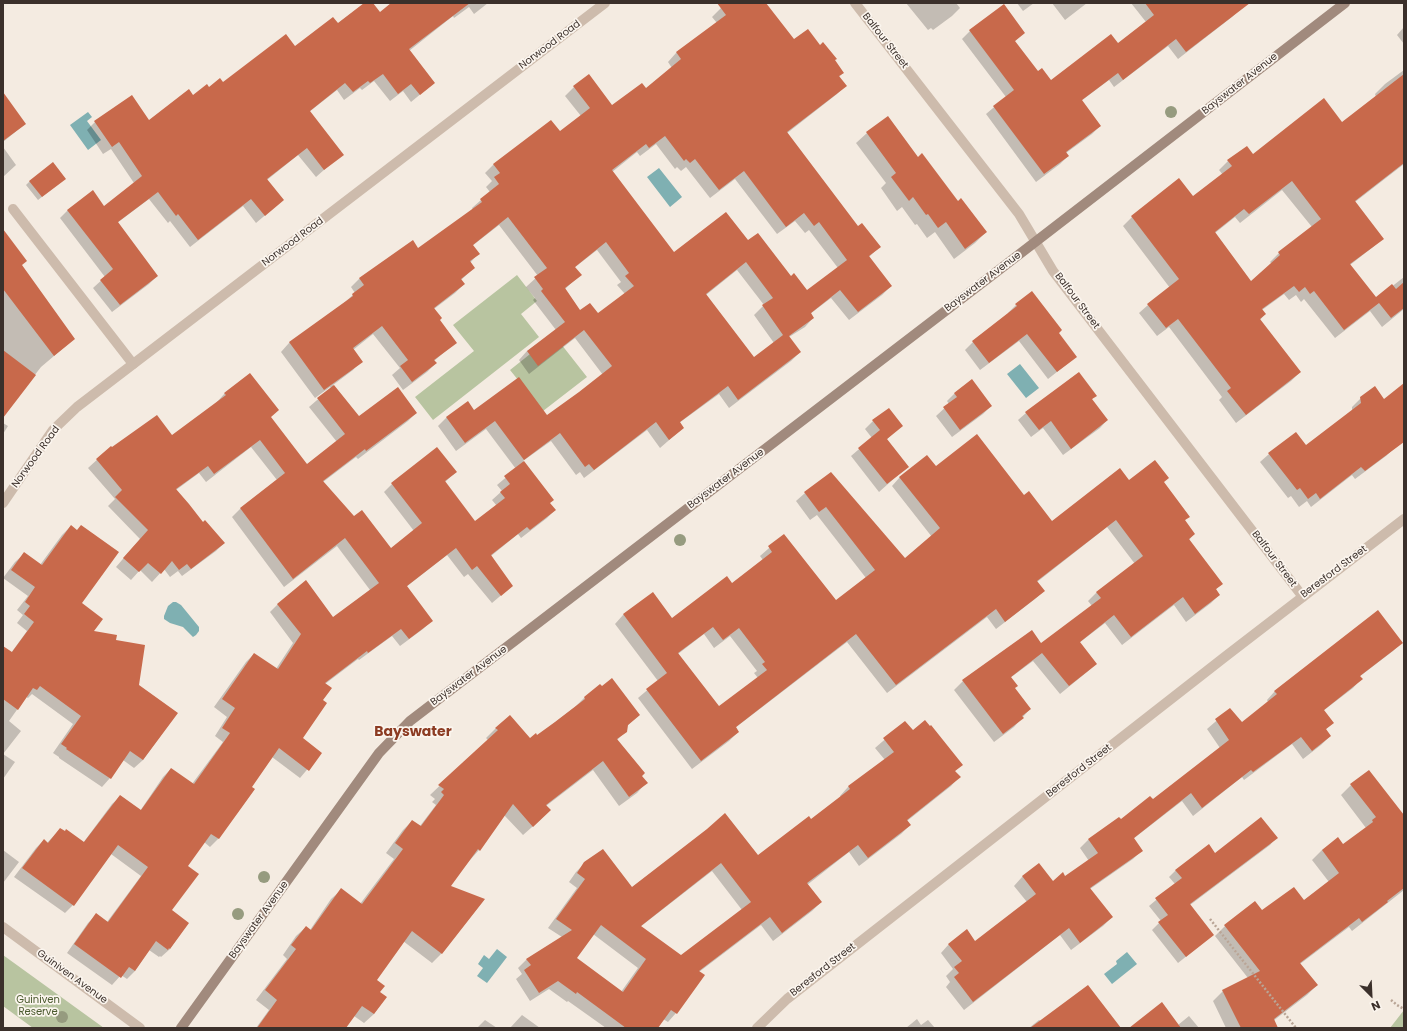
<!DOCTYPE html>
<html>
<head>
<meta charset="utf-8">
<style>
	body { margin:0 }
	#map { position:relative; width:1407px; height:1031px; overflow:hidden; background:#f4ebe1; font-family:Poppins,sans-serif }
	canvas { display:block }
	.frame { position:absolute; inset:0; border:4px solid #3b302b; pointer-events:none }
	.north { position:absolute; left:1351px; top:975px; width:40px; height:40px; -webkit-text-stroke:3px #fbf5ee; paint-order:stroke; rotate:156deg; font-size:11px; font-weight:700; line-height:16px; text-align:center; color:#3b302b }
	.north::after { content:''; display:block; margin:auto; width:14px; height:18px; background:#3b302b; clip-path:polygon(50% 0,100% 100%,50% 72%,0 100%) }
</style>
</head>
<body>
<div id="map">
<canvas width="1407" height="1031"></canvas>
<div class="frame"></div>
<div class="north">N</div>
</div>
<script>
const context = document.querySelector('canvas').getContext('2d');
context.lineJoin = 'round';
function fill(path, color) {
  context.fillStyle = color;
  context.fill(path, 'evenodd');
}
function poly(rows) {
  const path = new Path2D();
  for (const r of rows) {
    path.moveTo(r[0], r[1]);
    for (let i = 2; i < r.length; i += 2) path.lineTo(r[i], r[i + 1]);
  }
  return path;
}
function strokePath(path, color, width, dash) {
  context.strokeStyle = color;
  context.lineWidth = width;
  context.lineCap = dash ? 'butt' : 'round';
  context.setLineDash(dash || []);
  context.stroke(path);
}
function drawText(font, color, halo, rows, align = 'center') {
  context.font = font + ' Poppins,sans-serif';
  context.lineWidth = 3.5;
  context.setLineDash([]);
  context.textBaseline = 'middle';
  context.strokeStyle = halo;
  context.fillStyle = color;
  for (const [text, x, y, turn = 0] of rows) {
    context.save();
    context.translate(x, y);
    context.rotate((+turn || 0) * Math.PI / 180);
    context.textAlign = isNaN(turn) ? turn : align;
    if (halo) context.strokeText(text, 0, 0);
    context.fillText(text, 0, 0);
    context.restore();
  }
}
const green = poly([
	[517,275,537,301,521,314,539,337,433,420,415,397,474,351,453,325],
	[554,335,587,377,543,411,510,370],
	[3,955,104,1028,33,1028,3,1006],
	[1404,1010,1404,1028,1390,1028]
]);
const water = poly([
	[88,112,92,117,87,121,101,140,88,150,70,125],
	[659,168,682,197,670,207,647,177],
	[1020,364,1039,388,1026,398,1007,374],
	[173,602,176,602,181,605,199,627,199,631,196,635,193,637,183,627,170,623,164,619,164,616,168,606],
	[497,949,507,957,487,983,477,976,483,968,478,964,484,955,489,959],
	[1127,952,1137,964,1112,984,1104,974,1117,964,1116,961]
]);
const shadow = poly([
	[365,3,372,3,380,13,393,3,488,3,474,14,469,7,454,18,453,16,409,51,434,83,411,102,403,91,390,101,374,81,362,90,360,88,344,100,337,90,309,112,342,154,316,177,298,155,267,180,283,200,256,223,243,206,190,247,170,221,168,223,149,199,117,223,157,276,149,284,112,312,93,288,105,277,60,218,68,210,104,207,134,183,111,149,103,154,87,130,95,122,149,122,193,96,223,83,295,48,337,24],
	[733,3,765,3,794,41,820,46,834,60,843,73,839,77,845,86,837,94,786,134,858,228,879,247,869,257,891,286,882,295,849,320,831,298,810,314,813,318,805,327,789,337,800,352,791,361,729,408,719,394,679,423,683,428,660,448,647,430,584,478,580,472,576,475,551,441,523,461,553,500,549,503,555,510,547,518,521,538,518,534,491,556,512,586,492,603,468,574,464,577,447,555,406,587,431,621,423,629,400,646,392,636,359,660,358,659,325,684,322,700,302,738,321,753,300,778,272,757,250,787,254,790,218,839,210,847,204,842,187,866,170,911,188,923,170,949,161,957,160,956,159,957,149,950,135,971,127,979,121,975,112,985,67,953,88,923,96,915,107,922,141,876,111,854,73,905,65,913,14,877,36,848,44,840,47,843,60,829,83,843,112,804,121,796,140,811,163,777,171,769,192,784,223,742,215,736,227,717,214,707,246,662,254,654,276,669,293,643,270,612,278,604,333,618,370,590,337,546,284,587,232,517,240,509,277,480,251,447,206,482,199,473,176,490,203,523,224,543,216,551,182,576,178,571,170,577,164,569,152,582,140,570,131,580,116,567,140,539,108,506,115,499,88,468,111,447,112,449,172,436,218,403,217,402,225,393,270,418,306,465,337,442,309,407,331,388,330,387,315,398,281,352,289,343,344,303,355,293,351,287,359,279,413,242,418,249,473,210,472,208,490,192,486,187,492,181,485,173,494,164,560,133,581,116,565,96,574,87,612,107,646,90,672,68,668,62,676,53,717,23,712,17,721,8],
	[656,144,675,169,677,167,681,171,686,167,710,198,735,179,777,234,795,221,805,233,809,230,838,268,807,292,748,242,674,254,612,172,637,152,640,156],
	[499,225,538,276,526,287,535,298,533,300,556,330,527,351,519,360,529,374,575,338,603,375,547,416,473,411,468,403,446,418,438,426,456,451,486,429,516,469,497,485,502,491,492,500,497,506,475,523,445,482,456,472,392,484,384,492,414,531,391,549,354,518,323,482,356,457,358,459,408,421,416,413,359,418,333,385,353,370,361,361,353,350,373,334,400,368,392,375,403,390,427,372,436,363,434,361,455,343,439,321,434,309,455,293,464,284,461,280,474,268,470,263,478,254,472,246],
	[597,250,621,282,617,285,625,294,598,315,580,311,565,289,580,275,574,268],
	[737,270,764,305,754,315,774,343,754,358,706,295],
	[906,3,956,3,960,8,952,16,933,30,931,28,928,30],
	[1017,3,1034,3,1023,11],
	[1052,3,1087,3,1065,20],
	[1131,3,1235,3,1240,9,1232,17,1178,59,1168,46,1114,87,1109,80,1081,101,1100,126,1092,134,1066,153,1068,156,1060,164,1036,182,986,114,1006,97,962,39,970,31,1003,6,1024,33,1014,42,1038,73,1051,81,1118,44,1146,22],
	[1404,27,1404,44,1397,35],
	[1404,70,1404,164,1355,202,1382,239,1373,247,1350,265,1376,299,1404,277,1404,309,1382,327,1370,311,1335,338,1304,299,1301,302,1296,295,1289,300,1284,294,1262,310,1265,314,1260,320,1300,372,1291,381,1236,423,1219,400,1222,397,1169,327,1157,336,1139,313,1148,305,1170,288,1123,226,1132,217,1193,198,1223,175,1219,170,1228,161,1252,155,1342,123,1376,97,1375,94,1385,84],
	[1282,190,1312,227,1279,253,1270,262,1272,264,1251,282,1215,233,1235,217,1240,223],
	[3,104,25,124,3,142],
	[867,133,918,158,986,232,975,243,954,259,935,232,927,238,917,224,915,225,902,207,897,211,881,188,886,183,856,143],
	[3,147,16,165,3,177],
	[30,181,61,182,38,200,26,185],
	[3,231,21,265,74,339,41,367,3,416],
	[1016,305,1058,333,1075,356,1067,364,1048,379,1019,341,980,370,965,350,973,342,1009,314,1008,313],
	[1078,373,1095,396,1091,400,1107,420,1100,428,1063,455,1043,428,1031,437,1018,420,1026,413],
	[1404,384,1404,439,1386,456,1355,479,1352,475,1311,507,1307,501,1299,507,1291,496,1288,498,1260,462,1269,454,1306,447,1352,411,1352,407,1361,398,1384,400],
	[955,393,991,406,983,414,952,437,936,416,949,404,947,401],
	[873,421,902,425,886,440,907,467,879,492,851,456,872,438,865,429],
	[3,423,8,426,3,434],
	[936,467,1024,497,1052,523,1128,481,1163,482,1189,516,1184,521,1194,534,1189,540,1222,584,1215,590,1219,595,1211,603,1186,622,1174,605,1122,645,1105,623,1079,643,1096,664,1087,672,1060,694,1033,661,1010,678,1014,688,1030,709,1014,727,994,742,954,690,963,681,1031,632,1041,644,1092,606,1088,601,1097,592,1135,564,1107,527,1037,582,1044,591,1035,599,996,629,987,617,887,693,847,642,735,728,738,732,729,741,692,769,638,698,658,681,615,624,623,615,653,594,672,620,732,585,763,560,760,556,784,535,836,601,866,578,817,515,810,520,796,501,805,493,905,559,932,537,892,486,900,477],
	[704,634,714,648,730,636,757,671,754,673,758,678,719,707,678,654],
	[71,526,81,604,92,632,115,641,138,685,177,713,143,760,134,768,123,760,110,778,102,787,59,758,59,757,53,753,73,724,32,694,28,698,26,697,9,721,21,731,3,754,15,762,3,779,3,654,11,653,27,631,17,623,23,615,17,610,28,596,3,578,15,562,24,554,40,565,62,535],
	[1402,642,1393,651,1359,677,1361,679,1353,688,1323,711,1333,723,1325,730,1330,736,1321,745,1303,759,1292,744,1244,780,1242,777,1193,816,1182,801,1133,839,1141,851,1133,859,1090,889,1112,917,1103,926,1071,950,1060,935,964,1010,946,987,950,982,946,976,953,969,941,953,949,944,975,942,1027,902,1014,886,1022,877,1039,864,1052,882,1065,878,1089,861,1080,848,1088,840,1119,818,1120,821,1152,801,1220,748,1207,729,1230,709,1241,724,1268,702,1267,700,1275,691],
	[584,698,639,715,626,727,626,731,617,740,646,783,637,793,619,806,593,770,546,806,540,820,523,835,504,815,479,850,470,860,449,886,484,900,441,954,432,963,403,941,375,980,378,992,386,997,374,1014,364,1023,354,1016,345,1028,256,1028,269,1010,256,1000,287,959,283,955,296,936,306,927,310,930,331,899,341,890,360,904,394,859,386,853,403,830,412,821,420,826,436,805,432,802,435,799,430,795,488,740,486,738,496,728,529,740,537,736,575,707],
	[905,722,913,732,962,764,954,772,959,777,951,786,907,821,910,825,901,834,859,866,849,852,807,885,821,902,812,911,773,941,761,925,699,972,676,1013,668,1022,663,1019,657,1028,606,1028,568,1001,567,1002,549,989,530,1001,516,979,522,974,518,968,527,959,562,937,548,928,577,888,569,882,576,872,585,863,631,888,708,830,757,857,811,821,841,797,840,796,848,787,885,760,875,748],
	[712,871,742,910,681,957,640,927],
	[593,934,638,968,621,992,575,958],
	[1351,785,1404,817,1404,890,1352,931,1349,927,1300,964,1317,985,1307,995,1273,1021,1277,1028,1226,1028,1213,1001,1223,991,1248,978,1215,936,1225,926,1262,912,1303,901,1329,882,1312,860,1322,850,1337,839,1343,846,1366,828,1341,795],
	[1276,838,1270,845,1190,905,1213,935,1178,963,1152,930,1161,921,1149,906,1175,884,1169,877,1176,870,1215,854],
	[3,850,19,862,3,883],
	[522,1015,540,1028,510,1028],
	[1189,1016,1199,1028,1130,1028,1178,1025],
	[917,1019,921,1025,928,1020,935,1028,906,1028],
	[485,1020,497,1028,477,1028],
	[1039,1020,1041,1021,1119,1028,1029,1028]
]);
const building = poly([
	[364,3,373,3,380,12,391,3,470,3,409,49,435,83,420,95,411,84,398,94,383,74,370,83,368,81,353,92,345,83,310,111,344,155,324,170,307,148,267,179,284,200,265,216,251,199,198,240,178,214,176,216,158,192,118,222,158,276,120,305,100,280,113,269,67,210,93,190,104,206,142,176,119,142,112,147,94,121,132,95,149,120,189,89,193,95,207,84,209,87,220,78,223,82,286,34,295,46,333,17,338,23],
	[717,3,766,3,794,39,808,29,820,45,823,42,837,59,835,60,844,73,839,76,847,86,787,132,858,226,862,223,881,247,869,256,892,286,858,312,840,290,811,313,814,318,789,336,801,352,738,400,728,386,680,422,684,428,669,440,656,422,594,470,589,464,585,467,560,433,524,460,495,421,465,443,446,417,468,401,474,410,519,377,547,415,579,392,612,366,584,330,538,366,527,351,565,322,541,291,543,289,534,277,547,268,508,217,473,245,480,254,470,261,475,268,461,279,465,284,434,308,442,318,440,320,457,343,434,360,437,363,412,382,400,366,408,360,382,326,353,348,363,362,324,390,289,342,353,296,352,294,364,285,359,278,413,240,418,248,482,202,480,199,499,184,494,177,500,173,493,164,551,120,560,131,590,108,573,86,589,74,612,105,642,83,646,88,681,59,676,52,726,15],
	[665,136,684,161,686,159,690,163,695,159,719,190,744,171,786,227,804,213,814,226,819,222,847,260,807,290,794,273,791,276,758,233,748,240,726,212,674,252,612,170,646,144,649,148],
	[606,242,629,273,625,276,634,286,598,313,590,303,580,310,565,288,582,275,575,267],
	[746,262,773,298,762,305,783,335,754,357,706,294],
	[1145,3,1250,3,1186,52,1176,39,1123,80,1118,73,1082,100,1101,126,1066,152,1069,156,1044,174,993,106,1014,90,969,30,1004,4,1025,33,1015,41,1038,71,1042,68,1051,80,1111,34,1118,43,1154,15],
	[1404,74,1404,163,1355,201,1384,239,1350,264,1376,297,1392,284,1396,289,1404,282,1404,308,1391,318,1379,303,1344,330,1314,291,1310,294,1305,287,1299,292,1294,286,1262,309,1266,314,1260,319,1301,372,1246,415,1227,391,1231,388,1178,319,1166,328,1147,304,1179,279,1131,216,1179,178,1193,196,1232,166,1227,160,1247,146,1253,154,1324,98,1342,122],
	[1292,181,1321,219,1278,252,1280,255,1251,281,1215,232,1244,209,1249,214],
	[3,92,26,124,3,141],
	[888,116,918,157,922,153,958,201,961,198,987,232,965,249,946,222,938,228,928,214,926,215,913,197,909,201,891,177,896,173,866,132],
	[53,162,66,179,42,197,29,181],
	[3,229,27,261,22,265,75,339,54,356,3,289],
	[1032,291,1062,330,1059,333,1077,357,1057,372,1027,334,989,363,972,341,1017,306,1015,304],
	[3,350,36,375,3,418],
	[1079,372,1097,396,1092,399,1108,420,1071,449,1051,421,1039,430,1025,412],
	[250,373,279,410,271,417,307,464,345,434,317,398,334,385,359,416,398,387,417,413,366,451,365,449,323,481,354,516,362,510,391,548,422,523,391,483,437,447,457,472,445,481,475,521,505,498,500,492,510,484,504,476,524,461,554,500,550,503,556,510,530,530,527,527,491,555,513,586,501,596,477,566,472,570,456,548,407,586,433,621,409,639,401,629,368,653,367,651,325,683,332,688,323,700,327,703,303,738,322,753,309,771,279,748,252,787,255,789,219,839,211,834,188,866,199,874,172,910,189,923,170,949,169,948,168,950,156,941,135,971,129,967,121,978,74,944,96,913,108,922,148,867,118,845,74,906,22,868,44,839,48,843,60,828,65,831,66,829,84,842,120,795,141,810,171,768,194,784,230,733,222,728,235,708,222,699,254,653,278,669,301,634,277,604,306,580,333,617,379,583,345,538,293,579,240,508,285,473,260,440,214,474,208,466,176,489,189,504,203,522,205,520,225,543,191,569,187,564,179,570,172,561,161,574,148,563,139,572,123,558,148,530,115,497,122,490,96,459,111,446,112,447,157,415,172,435,226,395,224,393],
	[972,379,992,406,960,430,943,407,957,397,954,393],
	[1404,383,1404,442,1365,471,1361,467,1320,499,1316,493,1308,499,1300,488,1297,490,1268,453,1296,432,1306,445,1361,403,1360,397,1375,386,1384,399],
	[889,408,903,426,887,439,909,467,887,484,858,448,880,430,872,420],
	[977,434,1024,495,1029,491,1052,521,1120,468,1129,480,1155,460,1169,478,1164,482,1190,517,1185,520,1195,534,1189,539,1223,584,1216,589,1220,595,1195,614,1183,597,1131,637,1114,615,1080,642,1097,664,1069,686,1042,653,1011,677,1018,686,1015,688,1031,709,1022,716,1024,718,1003,734,962,680,1032,630,1041,643,1101,598,1096,592,1143,556,1116,520,1037,581,1045,591,1005,622,996,609,896,685,856,634,736,727,739,732,701,761,646,689,667,673,623,614,653,592,672,618,727,576,732,583,772,552,768,546,784,534,836,600,875,570,826,507,819,512,804,492,831,472,905,558,940,528,899,477,927,455,936,466],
	[713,627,723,640,739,628,765,662,762,664,767,670,719,706,678,653],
	[71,525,77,530,81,525,119,552,82,603,103,619,94,631,117,635,116,640,145,645,139,685,178,713,143,760,130,751,111,779,66,749,67,748,61,744,81,716,40,686,37,690,33,688,18,710,3,699,3,646,12,652,34,622,24,614,30,606,25,602,35,587,11,570,24,552,42,565],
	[1378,610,1403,643,1360,676,1363,679,1324,710,1334,723,1326,729,1331,736,1312,751,1301,737,1253,772,1251,770,1202,808,1191,793,1134,838,1143,851,1090,888,1113,917,1080,943,1069,928,973,1002,954,977,959,973,954,967,962,961,948,944,967,929,975,941,1036,894,1022,876,1039,863,1053,881,1063,872,1065,876,1098,853,1088,839,1119,817,1121,819,1150,796,1153,799,1229,740,1215,719,1230,708,1242,722,1277,694,1274,691],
	[612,678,640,715,628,725,627,732,617,739,645,773,642,776,648,783,629,797,603,761,546,805,551,810,533,827,513,804,480,851,478,849,451,886,485,899,442,954,412,931,377,980,385,986,380,992,387,997,374,1014,362,1006,346,1028,257,1028,277,1000,265,990,296,949,291,945,306,926,311,930,341,888,362,904,403,849,395,843,412,820,421,826,444,795,441,792,444,789,438,785,498,730,495,728,510,715,530,738,536,733,537,735,555,722,585,699,584,697,600,684,602,686],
	[925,720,930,726,931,725,963,765,955,771,961,777,907,820,911,825,868,858,858,845,807,883,822,902,782,933,770,917,699,971,705,975,677,1014,671,1010,658,1028,626,1028,577,992,576,994,558,981,539,993,524,970,531,965,526,959,572,930,556,919,585,879,577,873,584,862,603,849,632,887,707,829,725,813,758,855,809,816,811,819,850,789,848,786,894,752,883,738,905,721,913,730],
	[721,863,751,902,681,955,641,926],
	[601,925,646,959,623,992,577,958],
	[1369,770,1404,815,1404,888,1387,901,1388,902,1362,922,1359,918,1300,963,1318,985,1274,1019,1278,1028,1241,1028,1222,990,1260,971,1224,925,1255,901,1262,910,1294,887,1304,900,1339,873,1322,850,1338,837,1343,844,1373,822,1372,820,1376,817,1350,784],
	[1261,817,1278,838,1190,904,1214,935,1186,957,1158,922,1168,915,1155,898,1182,878,1175,870,1209,844,1215,853],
	[1088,985,1121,1028,1030,1028],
	[1162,1002,1181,1028,1129,1028]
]);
const path = poly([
	[1210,919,1296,1028],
	[1391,1000,1397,1005,1404,1009]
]);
const service = poly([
	[13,209,133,364]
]);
const minor = poly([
	[855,3,1019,214,1053,271,1303,597],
	[3,503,53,430,77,407,605,3],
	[3,927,140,1028],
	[757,1028,787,999,1226,656,1404,519]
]);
const secondary = poly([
	[181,1028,379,753,410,721,995,273,1345,3]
]);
const trees = [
	[1171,112],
	[680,540],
	[264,877],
	[238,914],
	[62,1017]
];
const streetNames = [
	["Balfour Street",885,41,52],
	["Norwood Road",550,45,-37],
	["Bayswater Avenue",1240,84,-38],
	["Norwood Road",293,242,-37],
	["Bayswater Avenue",983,282,-37],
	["Balfour Street",1077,301,53],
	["Norwood Road",36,457,-54],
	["Bayswater Avenue",726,479,-37],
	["Balfour Street",1274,559,53],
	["Beresford Street",1334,572,-37],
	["Bayswater Avenue",469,676,-37],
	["Beresford Street",1079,771,-38],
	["Bayswater Avenue",259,920,-54],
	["Beresford Street",823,970,-38],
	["Guiniven Avenue",72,977,36]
];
const parkNames = [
	["Guiniven",38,1000],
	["Reserve",38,1012]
];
const districtNames = [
	["Bayswater",413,732]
];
fill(green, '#b8c4a0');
fill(water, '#7fb0b2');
fill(shadow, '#0003');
fill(building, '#c8694b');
strokePath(path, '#b9a596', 2.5, [2, 2]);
strokePath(service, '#cdbbac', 10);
strokePath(minor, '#cdbbac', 10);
strokePath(secondary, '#a18a7d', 10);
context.fillStyle = '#969b7f';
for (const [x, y] of trees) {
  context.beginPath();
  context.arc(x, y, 6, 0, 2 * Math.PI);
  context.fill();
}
drawText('10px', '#3b302b', '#fbf5ee', streetNames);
drawText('10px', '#4a5a2e', '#fbf5ee', parkNames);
drawText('bold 14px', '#8c3b22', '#fbf5ee', districtNames);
</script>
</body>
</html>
